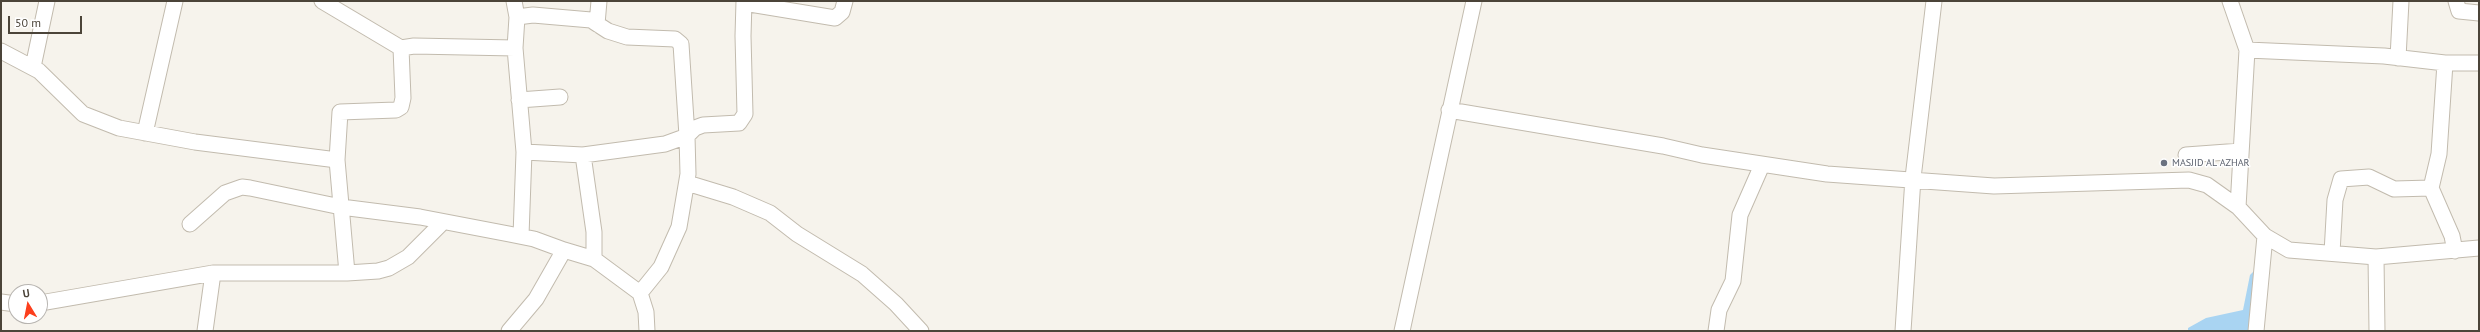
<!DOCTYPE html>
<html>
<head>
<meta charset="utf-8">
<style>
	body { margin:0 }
	#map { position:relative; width:2480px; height:332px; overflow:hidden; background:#f6f3ec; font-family:"PT Sans",sans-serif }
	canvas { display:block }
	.frame { position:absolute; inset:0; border:2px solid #4b4439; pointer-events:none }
	.north { position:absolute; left:8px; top:284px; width:40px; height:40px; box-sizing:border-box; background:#fff; border:1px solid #b7b4b0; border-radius:50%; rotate:350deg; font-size:11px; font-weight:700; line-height:16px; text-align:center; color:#4b4439 }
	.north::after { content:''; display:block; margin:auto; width:14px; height:18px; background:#fc3f1d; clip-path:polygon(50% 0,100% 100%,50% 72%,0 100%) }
	.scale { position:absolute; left:8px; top:16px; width:74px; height:18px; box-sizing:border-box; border:2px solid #4b4439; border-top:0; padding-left:5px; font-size:12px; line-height:14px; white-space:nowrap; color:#4b4439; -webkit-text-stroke:3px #fff; paint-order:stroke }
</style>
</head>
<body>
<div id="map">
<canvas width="2480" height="332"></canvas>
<div class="frame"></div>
<div class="north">U</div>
<div class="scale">50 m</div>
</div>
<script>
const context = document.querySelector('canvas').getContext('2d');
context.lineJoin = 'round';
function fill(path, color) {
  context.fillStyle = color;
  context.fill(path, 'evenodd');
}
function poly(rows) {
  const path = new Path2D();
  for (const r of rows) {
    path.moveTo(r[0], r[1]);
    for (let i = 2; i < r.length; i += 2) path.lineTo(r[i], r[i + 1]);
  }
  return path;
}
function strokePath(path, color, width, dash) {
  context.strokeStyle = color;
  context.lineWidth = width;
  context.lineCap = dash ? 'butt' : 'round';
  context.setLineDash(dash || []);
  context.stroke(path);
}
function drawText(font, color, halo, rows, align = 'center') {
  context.font = font + ' "PT Sans",sans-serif';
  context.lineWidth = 3;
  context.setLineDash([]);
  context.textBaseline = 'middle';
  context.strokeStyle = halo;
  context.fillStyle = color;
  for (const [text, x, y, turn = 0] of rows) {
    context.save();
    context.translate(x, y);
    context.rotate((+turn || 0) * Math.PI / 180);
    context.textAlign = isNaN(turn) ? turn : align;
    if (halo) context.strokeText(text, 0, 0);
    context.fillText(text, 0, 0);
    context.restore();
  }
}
const water = poly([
	[2258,267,2251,331,2188,331,2188,328,2206,318,2243,310,2250,275]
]);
const minor = poly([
	[322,1,401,48],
	[514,1,517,17],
	[2230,1,2247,50,2238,207],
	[2456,1,2459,11,2479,13],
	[744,3,835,18,842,12,845,1],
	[597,24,599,1],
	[2247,50,2384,56,2445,63,2479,63],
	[1,51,39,71,83,114,119,128,195,142,337,160,347,273],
	[2398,58,2401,1],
	[33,67,47,1],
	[519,100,560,97],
	[1449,110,1663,146,1702,155,1827,174,1994,186,2189,180,2207,185,2238,207,2265,236,2289,250,2376,257,2479,248],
	[145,133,175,1],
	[524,152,583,155],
	[2186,155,2241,151],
	[337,160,340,112,396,110,401,107,403,98,401,48,414,46,515,48],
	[687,183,733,197,770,213,797,234,862,274,896,304,921,331],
	[2431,188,2452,236,2455,251],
	[190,224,225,193,242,187,250,188,341,207,420,217,509,234,534,239,564,250,536,299,509,331],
	[521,236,524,152,515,48,517,17,533,15,591,20,608,31,627,37,675,39,681,44,687,136,665,144,583,155,594,232,594,259],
	[564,250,594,259,640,293,661,267,679,227,688,174,687,136,695,128,703,125,739,123,745,114,743,36,744,1],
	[2332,253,2335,200,2341,179,2369,177,2394,189,2431,188,2439,154,2445,63],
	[2376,257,2377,331],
	[640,293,646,312,647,331],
	[1,302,16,304],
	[40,303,213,273],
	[205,331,213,273,347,273,378,271,389,268,408,257,443,222],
	[1402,331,1474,1],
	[1716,331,1719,310,1733,281,1740,215,1762,165],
	[1903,331,1913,178,1934,1],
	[2256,331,2265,236]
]);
const markers = [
	[2164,163,4,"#6b7280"]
];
const worshipNames = [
	["MASJID AL AZHAR",2172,163]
];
fill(water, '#a9d4f2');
strokePath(minor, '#c2bbae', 17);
strokePath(minor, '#fff', 15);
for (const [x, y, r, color] of markers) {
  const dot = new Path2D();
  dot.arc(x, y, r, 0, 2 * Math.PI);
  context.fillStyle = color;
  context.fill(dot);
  strokePath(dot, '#fff', 1.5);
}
drawText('10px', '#5b616d', '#fff', worshipNames, 'left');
</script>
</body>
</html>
